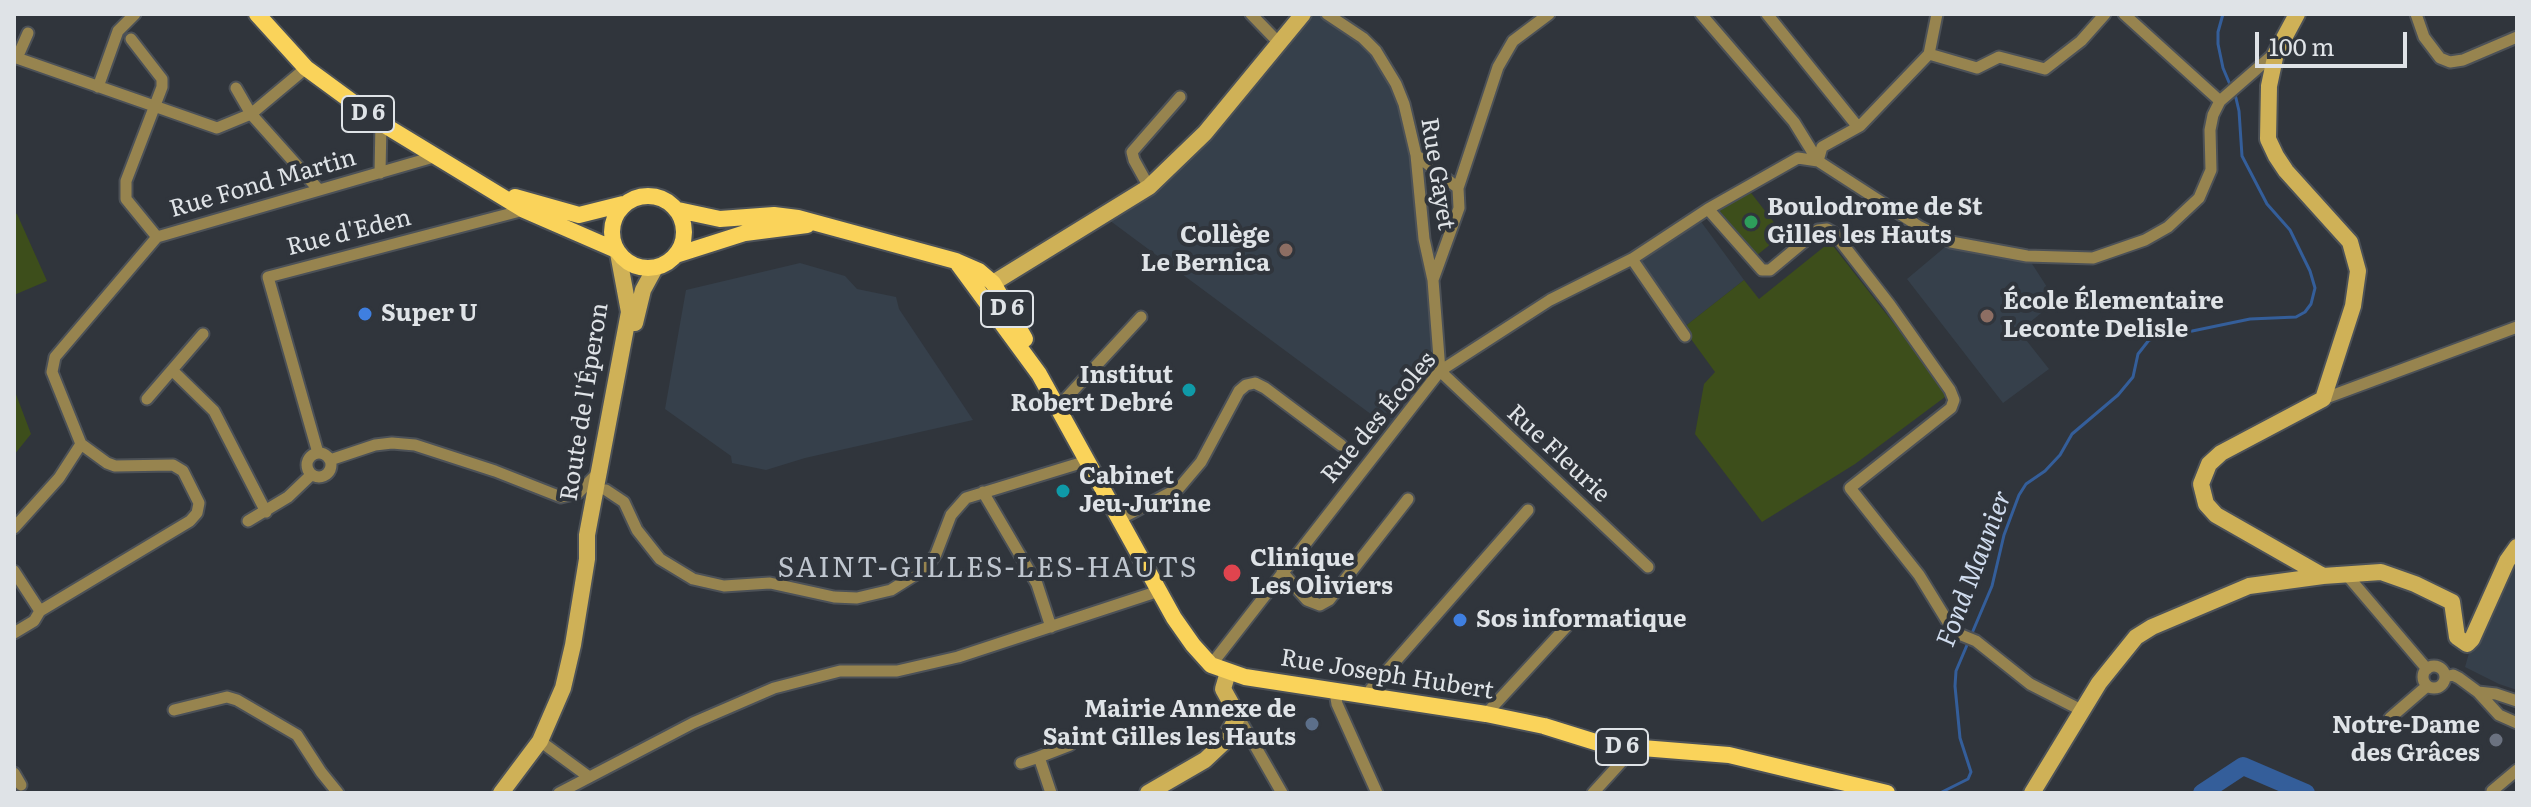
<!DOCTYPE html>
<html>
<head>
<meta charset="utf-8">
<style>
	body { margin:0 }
	#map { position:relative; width:2531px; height:807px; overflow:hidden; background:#30353c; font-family:Literata,serif }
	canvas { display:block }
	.frame { position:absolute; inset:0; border:16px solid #dfe3e7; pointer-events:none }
	.scale { position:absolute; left:2255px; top:32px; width:152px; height:36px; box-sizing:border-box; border:4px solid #dfe3e7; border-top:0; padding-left:10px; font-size:24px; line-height:28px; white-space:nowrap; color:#dfe3e7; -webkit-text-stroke:6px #30353c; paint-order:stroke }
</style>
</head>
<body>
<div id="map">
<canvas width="2531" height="807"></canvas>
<div class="frame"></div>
<div class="scale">100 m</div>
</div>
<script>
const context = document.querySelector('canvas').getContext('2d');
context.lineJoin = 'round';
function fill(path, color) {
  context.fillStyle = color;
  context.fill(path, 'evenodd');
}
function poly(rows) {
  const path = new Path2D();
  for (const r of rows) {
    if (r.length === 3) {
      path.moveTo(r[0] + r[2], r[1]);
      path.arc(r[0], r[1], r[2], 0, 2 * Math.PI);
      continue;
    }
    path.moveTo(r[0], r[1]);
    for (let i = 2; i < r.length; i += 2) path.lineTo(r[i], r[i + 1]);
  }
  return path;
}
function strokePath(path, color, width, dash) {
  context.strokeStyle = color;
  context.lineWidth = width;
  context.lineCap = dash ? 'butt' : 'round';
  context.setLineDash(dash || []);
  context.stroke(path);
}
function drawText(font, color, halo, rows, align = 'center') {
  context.font = font + ' Literata,serif';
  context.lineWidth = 8;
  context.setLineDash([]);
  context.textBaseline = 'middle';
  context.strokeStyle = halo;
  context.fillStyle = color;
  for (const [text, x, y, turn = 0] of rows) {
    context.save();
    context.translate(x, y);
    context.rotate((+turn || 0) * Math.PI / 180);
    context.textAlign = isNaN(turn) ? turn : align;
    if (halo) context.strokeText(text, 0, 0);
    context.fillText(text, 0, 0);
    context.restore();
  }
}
const built = poly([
	[1304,14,1327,14,1362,39,1403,104,1415,178,1436,372,1391,429,1105,217,1150,188],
	[1699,219,1744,280,1683,328,1637,261],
	[1951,242,2027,256,2056,301,2019,331,2049,369,2003,403,1907,279],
	[800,263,845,276,857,289,896,297,899,309,973,420,805,458,766,470,732,463,731,456,665,409,686,290],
	[2517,553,2517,690,2499,684,2465,667,2471,646]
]);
const green = poly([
	[1748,189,1783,234,1756,256,1718,209],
	[14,213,17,214,47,281,14,295],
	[1830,242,1949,394,1855,464,1762,522,1695,434,1704,384,1715,372,1683,328,1744,280,1759,299],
	[14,389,31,434,14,455]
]);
const stream = poly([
	[2223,14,2218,32,2218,44,2223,68,2231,87],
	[1940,793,1968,779,1971,772,1960,738,1955,686,1956,671,1992,586,2004,535,2019,495,2026,484,2045,471,2060,455,2072,434,2118,395,2133,377,2138,354,2149,340,2250,319,2296,317,2305,312,2311,304,2315,288,2310,271,2290,230,2267,204,2242,156,2239,111,2235,94]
]);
const river = poly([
	[2202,793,2243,766,2306,793]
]);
const street = poly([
	[1251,14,1279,43],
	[1327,14,1363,38,1376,51,1396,84,1404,104,1416,155,1424,239,1433,280,1440,371],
	[1701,14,1794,122,1818,161],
	[1767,14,1858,127],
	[2124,14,2220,101],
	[2416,14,2424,37,2440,58,2450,62,2463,60,2517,37],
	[131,39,162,79,162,87,126,181,126,199,157,237],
	[1929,54,1977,68,1999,57,2045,69,2081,41,2105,14],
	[14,57,217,128,251,114,306,68],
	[17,58,28,33],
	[98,87,118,31,135,14],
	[236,88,251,114,319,190],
	[1416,155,1458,188],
	[1818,161,1822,147,1860,126,1929,54,1937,14],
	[380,173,381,123],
	[1149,187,1134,160,1132,152,1180,97],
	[1708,209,1762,270,1770,270,1818,230,1827,229,1834,233,1890,305,1950,390,1954,400,1951,408,1850,488,1919,575,1954,632,1976,641,2030,684,2081,710],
	[1632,259,1685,336],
	[1433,280,1459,208,1458,188,1498,67,1513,41,1549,14],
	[172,370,214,411,266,512],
	[1440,371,1648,567],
	[147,399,203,334],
	[2323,399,2517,327],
	[1058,407,1141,317],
	[319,465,12],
	[318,453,268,277,524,210],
	[330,460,375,445,392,443,415,445,495,471,561,497,578,493,597,474],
	[606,490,624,502,637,530,660,559,693,579,724,586,770,583,834,597,857,598,891,590,926,568,936,554,951,515,966,498,1087,461],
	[983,492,1037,584,1051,627],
	[1120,519,1179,488,1201,462,1239,391,1246,385,1255,383,1265,388,1341,445],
	[248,521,288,497,311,475],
	[14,528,59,478,81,444],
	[14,571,40,611],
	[1282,572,1307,600,1320,605,1329,600,1408,499],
	[2346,574,2427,669],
	[14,633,34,621,40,611,190,521,197,513,199,503,183,471,173,465,115,466,107,463,81,444,52,372,55,357,157,237,437,156],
	[1211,665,1440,371,1550,300,1632,259,1708,209,1798,158,1818,161,1920,227,1951,242,2027,256,2093,258,2145,240,2168,227,2199,198,2211,170,2210,130,2213,115,2220,101,2275,53],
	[2434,677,11],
	[2445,677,2453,675,2459,678,2478,692,2499,715,2517,723],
	[1335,692,1337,704,1377,793],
	[2478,692,2496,694,2517,701],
	[1368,697,1371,689,1528,510],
	[174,710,227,697,237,700,297,735,321,772,338,793],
	[1486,714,1567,626],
	[1238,716,1282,793],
	[2390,718,2427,686],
	[540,741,589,777],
	[1021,763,1039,757],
	[14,773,21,785],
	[2492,791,2517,770],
	[559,793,693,723,774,688,840,671,897,671,958,657,1159,591],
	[1051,793,1039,757,1070,745],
	[1593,793,1634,748]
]);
const secondary = poly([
	[2297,14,2276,53,2269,86,2268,139,2276,156,2286,171,2350,242,2358,271,2353,306,2323,399,2221,453,2209,464,2201,484,2206,504,2216,515,2323,576],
	[993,283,1149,187,1205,133,1303,14],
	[635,323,643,290,655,268],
	[501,793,540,741,563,688,573,645,587,559,587,535,629,312,618,253],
	[1148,793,1205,760,1222,744,1238,716,1223,689,1228,672],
	[2032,793,2099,683,2136,637,2152,627,2249,586,2323,576,2381,572,2415,584,2452,602,2457,637,2467,644,2472,639,2507,561,2517,547]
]);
const primary = poly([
	[257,14,306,68,381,123,524,210,616,250],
	[648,232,36],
	[515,197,579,215,623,204],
	[678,210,720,219,774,215,798,218,956,261,979,271,993,283,1025,339],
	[676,255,745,233,807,225],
	[956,261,1039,374,1174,618,1193,645,1211,665,1245,677,1486,714,1544,726,1605,745,1729,755,1887,793]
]);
const markers = [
	[1751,222,8,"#2e9e5b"],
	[1286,250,8,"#8d6e63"],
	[365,314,8,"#3f7fe0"],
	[1987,316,8,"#8d6e63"],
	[1189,390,8,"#0f9aa8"],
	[1063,491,8,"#0f9aa8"],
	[1232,573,10,"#e0444e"],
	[1460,620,8,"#3f7fe0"],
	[1312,724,8,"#5c6f8a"],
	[2496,740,8,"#6b7280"]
];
const shields = [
	[368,114,52],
	[1007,309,52],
	[1622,747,52]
];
const shieldNames = [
	["D 6",368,114],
	["D 6",1007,309],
	["D 6",1622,747]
];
const streetNames = [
	["Rue Gayet",1437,174,81],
	["Rue Fond Martin",263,184,-16],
	["Rue d'Eden",349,233,-14],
	["Route de l'Éperon",585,402,-81],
	["Rue des Écoles",1379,418,-50],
	["Rue Fleurie",1558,454,43],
	["Rue Joseph Hubert",1387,675,9]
];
const poiNames = [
	["Boulodrome de St",1767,208],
	["Gilles les Hauts",1767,236],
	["Collège",1270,236,"right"],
	["Le Bernica",1270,264,"right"],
	["École Élementaire",2003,302],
	["Leconte Delisle",2003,330],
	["Super U",381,314],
	["Institut",1173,376,"right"],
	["Robert Debré",1173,404,"right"],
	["Cabinet",1079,477],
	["Jeu-Jurine",1079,505],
	["Clinique",1250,559],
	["Les Oliviers",1250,587],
	["Sos informatique",1476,620],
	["Mairie Annexe de",1296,710,"right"],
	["Saint Gilles les Hauts",1296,738,"right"],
	["Notre-Dame",2480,726,"right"],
	["des Grâces",2480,754,"right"]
];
const waterNames = [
	["Fond Maunier",1975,569,-69]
];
const quarterNames = [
	["SAINT-GILLES-LES-HAUTS",988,569]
];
fill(built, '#36404b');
fill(green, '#3d4e1b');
strokePath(stream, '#345e9a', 3);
strokePath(river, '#345e9a', 18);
strokePath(street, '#4c5157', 15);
strokePath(secondary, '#4c5157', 20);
strokePath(primary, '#4c5157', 20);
strokePath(street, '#97844f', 11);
strokePath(secondary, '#cfb157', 16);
strokePath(primary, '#fad35a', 16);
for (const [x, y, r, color] of markers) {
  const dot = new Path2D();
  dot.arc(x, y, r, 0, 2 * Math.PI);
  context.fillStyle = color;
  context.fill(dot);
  strokePath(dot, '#30353c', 3);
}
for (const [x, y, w] of shields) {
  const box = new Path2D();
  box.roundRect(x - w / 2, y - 18, w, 36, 6);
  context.fillStyle = '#30353c';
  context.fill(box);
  strokePath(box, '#dfe3e7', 2);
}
drawText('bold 22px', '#dfe3e7', null, shieldNames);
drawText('24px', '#dfe3e7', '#30353c', streetNames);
drawText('bold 24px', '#dfe3e7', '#30353c', poiNames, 'left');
drawText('italic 26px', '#d0dcee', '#30353c', waterNames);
context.letterSpacing = '2px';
drawText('28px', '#bfc6cf', '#30353c', quarterNames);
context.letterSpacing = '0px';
</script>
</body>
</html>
